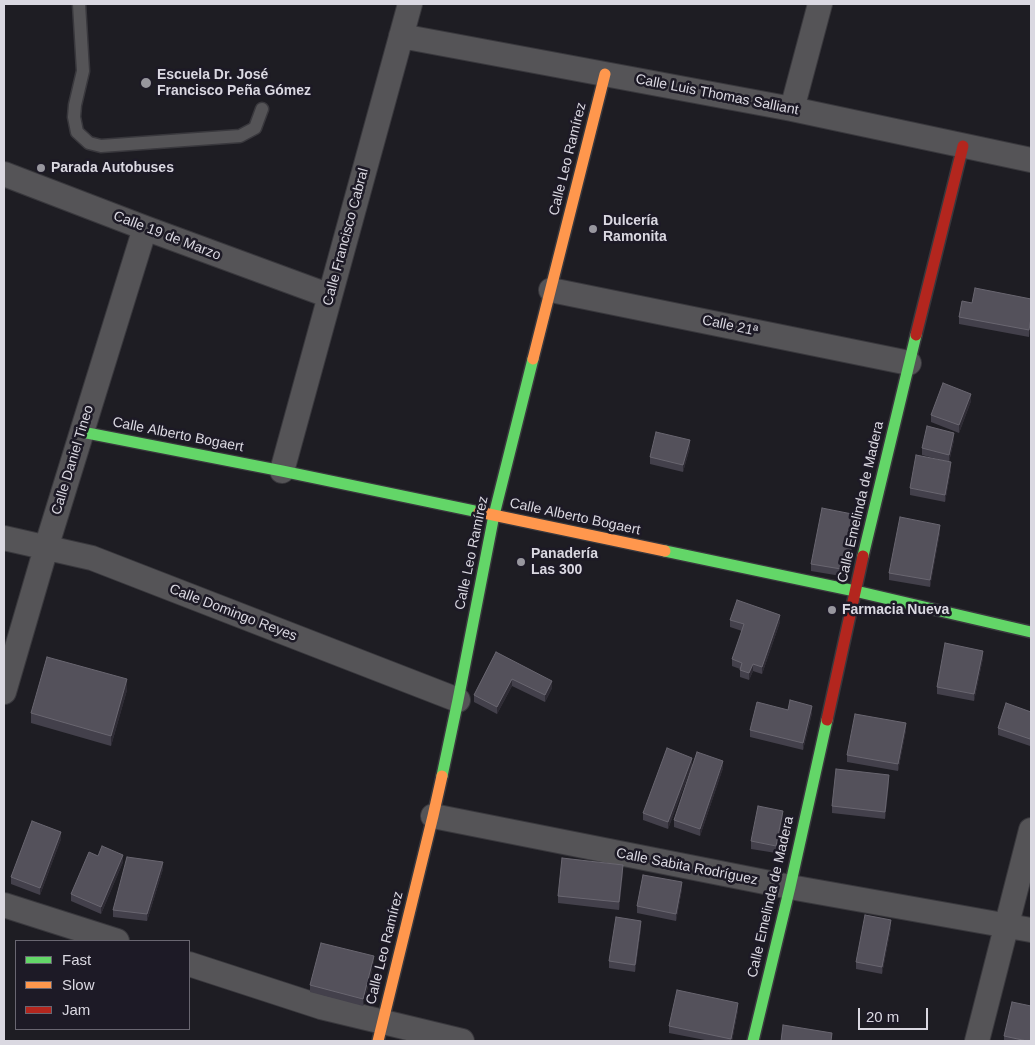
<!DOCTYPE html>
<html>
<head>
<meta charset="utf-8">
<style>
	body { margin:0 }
	#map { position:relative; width:1035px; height:1045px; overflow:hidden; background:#1e1d23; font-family:Arial,sans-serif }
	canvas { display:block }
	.frame { position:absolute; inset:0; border:5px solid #dad8e1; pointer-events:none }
	.legend { position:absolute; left:15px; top:940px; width:175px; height:90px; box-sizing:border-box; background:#1d1a26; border:1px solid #696671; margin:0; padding:6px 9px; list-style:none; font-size:15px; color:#dad8e1 }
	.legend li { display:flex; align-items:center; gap:10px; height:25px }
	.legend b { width:25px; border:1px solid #696671 }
	.scale { position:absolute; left:858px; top:1008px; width:70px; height:22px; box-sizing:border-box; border:2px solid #dad8e1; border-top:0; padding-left:6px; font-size:15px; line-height:18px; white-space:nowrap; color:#dad8e1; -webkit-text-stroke:4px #1d1a26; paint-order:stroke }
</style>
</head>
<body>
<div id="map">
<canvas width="1035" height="1045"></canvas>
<div class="frame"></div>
<ul class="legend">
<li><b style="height:6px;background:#63d668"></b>Fast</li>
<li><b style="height:6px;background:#ff974d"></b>Slow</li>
<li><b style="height:6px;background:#b3261e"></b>Jam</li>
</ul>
<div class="scale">20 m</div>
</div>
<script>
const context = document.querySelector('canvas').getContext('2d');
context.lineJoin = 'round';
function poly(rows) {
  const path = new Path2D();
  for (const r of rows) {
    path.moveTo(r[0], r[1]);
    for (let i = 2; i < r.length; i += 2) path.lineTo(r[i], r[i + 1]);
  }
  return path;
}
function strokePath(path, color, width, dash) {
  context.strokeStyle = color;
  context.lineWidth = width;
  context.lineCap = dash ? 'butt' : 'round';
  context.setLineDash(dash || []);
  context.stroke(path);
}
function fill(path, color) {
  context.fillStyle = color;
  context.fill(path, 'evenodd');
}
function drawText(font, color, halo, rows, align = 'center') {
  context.font = font + ' Arial,sans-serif';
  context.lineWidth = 5;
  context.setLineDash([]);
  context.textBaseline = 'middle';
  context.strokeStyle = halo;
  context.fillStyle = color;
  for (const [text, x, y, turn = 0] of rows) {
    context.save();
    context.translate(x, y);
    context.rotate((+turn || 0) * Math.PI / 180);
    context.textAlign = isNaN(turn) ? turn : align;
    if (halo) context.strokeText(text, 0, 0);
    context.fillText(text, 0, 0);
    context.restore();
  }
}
const lane = poly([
	[79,4,83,71,75,105,74,117,77,132,89,143,101,146,240,136,255,128,262,109]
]);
const street = poly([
	[401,36,792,109,1031,160],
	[792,109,820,4],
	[4,174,145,228,330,296],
	[551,290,909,363],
	[282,471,410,4],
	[4,538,92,558,458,700],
	[4,692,46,548,145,228],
	[433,816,790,887,1031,930],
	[4,905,117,941],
	[189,964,321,1007,462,1041],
	[977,1041,1031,830]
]);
const fast = poly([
	[82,432,282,471,479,512],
	[665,551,855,591,1031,632],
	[863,556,916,335],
	[442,776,458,700,494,515,533,359],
	[753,1041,790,887,827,720]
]);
const slow = poly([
	[533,359,605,74],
	[479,512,665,551],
	[378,1041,433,816,442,776]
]);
const jam = poly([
	[916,335,963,146],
	[827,720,863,556]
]);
const wall = poly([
	[1031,299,1029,337,959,324,959,317,972,303],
	[971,401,959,433,931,422,931,415],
	[954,440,949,462,922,455,922,448],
	[690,447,683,472,650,464,650,457],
	[951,469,945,502,910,495,910,488],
	[857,522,847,577,811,571,811,564],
	[940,532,930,587,889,580,889,573],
	[730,620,780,622,762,674,753,671,749,680,740,677,740,669,732,666,732,659,742,631,730,627],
	[496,652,552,688,545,702,512,686,497,714,474,702,474,695],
	[983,658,974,701,937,694,937,687],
	[127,690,111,746,31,723,31,713],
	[788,710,812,713,803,750,750,737,750,730],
	[1031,712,1031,741,1030,746,998,735,998,728],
	[906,730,898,771,847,762,847,755],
	[692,765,668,829,643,820,643,813],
	[723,768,700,836,674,827,674,820],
	[889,782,885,819,832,813,832,806],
	[783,818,776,853,751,849,751,841],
	[61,839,40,895,11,884,11,877],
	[98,856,123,862,101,914,71,901,71,894],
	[163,869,147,921,113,917,113,910],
	[623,872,619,910,558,903,558,896],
	[682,889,676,921,637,913,637,906],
	[891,927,882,974,856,969,856,962],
	[641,928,635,972,609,968,609,961],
	[374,963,363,1006,310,992,310,985],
	[738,1010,732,1041,710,1041,669,1033,669,1026],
	[1004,1036,1031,1041,1004,1041]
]);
const shadedWall = poly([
	[1031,318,1031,325,1029,337,1029,330],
	[971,394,971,401,959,433,959,425],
	[954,433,954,440,949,462,949,455],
	[690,440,690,447,683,472,683,465],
	[951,462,951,469,945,502,945,495],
	[857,515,857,522,847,577,847,570],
	[940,525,940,532,930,587,930,580],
	[780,615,780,622,762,674,762,667],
	[983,651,983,658,974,701,974,694],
	[753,664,753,671,749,680,749,673],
	[127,679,127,690,111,746,111,736],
	[512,679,512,686,497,714,497,707],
	[552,681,552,688,545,702,545,695],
	[812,706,812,713,803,750,803,743],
	[906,723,906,730,898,771,898,764],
	[1031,734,1031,741,1030,746,1030,739],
	[692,758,692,765,668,829,668,822],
	[723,761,723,768,700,836,700,829],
	[889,775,889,782,885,819,885,812],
	[783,811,783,818,776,853,776,846],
	[61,832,61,839,40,895,40,888],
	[123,855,123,862,101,914,101,907],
	[163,862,163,869,147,921,147,914],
	[623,865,623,872,619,910,619,902],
	[682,882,682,889,676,921,676,914],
	[891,920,891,927,882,974,882,967],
	[641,921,641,928,635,972,635,965],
	[374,956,374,963,363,1006,363,999],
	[738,1003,738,1010,732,1041,731,1041]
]);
const building = poly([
	[975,288,1031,299,1031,318,1029,330,959,317,962,301,972,303,975,288],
	[943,383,971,394,959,425,931,415,943,383],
	[927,426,954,433,949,455,922,448,927,426],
	[656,432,690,440,683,465,650,457,656,432],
	[916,455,951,462,945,495,910,488,916,455],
	[822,508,857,515,847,570,811,564,822,508],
	[900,517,940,525,930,580,889,573,900,517],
	[737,600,780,615,762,667,753,664,749,673,740,670,742,663,732,659,744,624,730,620,737,600],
	[945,643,983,651,974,694,937,687,945,643],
	[496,652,552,681,545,695,512,679,497,707,474,695,496,652],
	[47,657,127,679,111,736,31,713,47,657],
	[790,700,812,706,803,743,750,730,757,702,788,710,790,700],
	[1006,703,1031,712,1031,734,1030,739,998,728,1006,703],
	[855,714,906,723,898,764,847,755,855,714],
	[667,748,692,758,668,822,643,813,667,748],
	[697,752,723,761,700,829,674,820,697,752],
	[836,769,889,775,885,812,832,806,836,769],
	[758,806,783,811,776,846,751,841,758,806],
	[32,821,61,832,40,888,11,877,32,821],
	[102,846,123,855,101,907,71,894,89,852,98,856,102,846],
	[127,857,163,862,147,914,113,910,127,857],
	[562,858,623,865,619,902,558,896,562,858],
	[643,875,682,882,676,914,637,906,643,875],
	[865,915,891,920,882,967,856,962,865,915],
	[616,917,641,921,635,965,609,961,616,917],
	[321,943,374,956,363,999,310,985,321,943],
	[677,990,738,1003,731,1039,669,1026,677,990],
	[1012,1002,1031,1006,1031,1041,1027,1041,1004,1036,1012,1002],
	[783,1025,832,1033,831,1041,781,1041,783,1025]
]);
const markers = [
	[146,83,6,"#98979e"],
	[41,168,5,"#98979e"],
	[593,229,5,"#98979e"],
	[521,562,5,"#98979e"],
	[832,610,5,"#98979e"]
];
const poiNames = [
	["Escuela Dr. José",157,75],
	["Francisco Peña Gómez",157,91],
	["Parada Autobuses",51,168],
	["Dulcería",603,221],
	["Ramonita",603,237],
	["Panadería",531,554],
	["Las 300",531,570],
	["Farmacia Nueva",842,610]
];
const streetNames = [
	["Calle Luis Thomas Salliant",717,95,11],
	["Calle Leo Ramírez",568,159,-76],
	["Calle 19 de Marzo",167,236,21],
	["Calle Francisco Cabral",346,237,-75],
	["Calle 21ª",730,326,12],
	["Calle Alberto Bogaert",178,435,11],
	["Calle Daniel Tineo",73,460,-73],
	["Calle Emelinda de Madera",861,502,-77],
	["Calle Alberto Bogaert",575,517,12],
	["Calle Leo Ramírez",472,553,-78],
	["Calle Domingo Reyes",233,613,21],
	["Calle Sabita Rodríguez",687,867,11],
	["Calle Emelinda de Madera",771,897,-77],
	["Calle Leo Ramírez",385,948,-76]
];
strokePath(lane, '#39383d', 15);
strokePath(street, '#39383d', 26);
strokePath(fast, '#39383d', 14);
strokePath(slow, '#39383d', 14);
strokePath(jam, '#39383d', 14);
strokePath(lane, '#555457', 12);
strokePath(street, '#555457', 24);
strokePath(fast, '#63d668', 11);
strokePath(slow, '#ff974d', 11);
strokePath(jam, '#b3261e', 11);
fill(wall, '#43404b');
fill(shadedWall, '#2e2b34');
fill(building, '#54515b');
strokePath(building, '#696670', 1);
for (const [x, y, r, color] of markers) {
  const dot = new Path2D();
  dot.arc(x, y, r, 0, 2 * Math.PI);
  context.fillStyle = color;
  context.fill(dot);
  strokePath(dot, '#1d1a26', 2);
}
drawText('bold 14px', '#dad8e1', '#1d1a26', poiNames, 'left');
drawText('14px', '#dad8e1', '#1d1a26', streetNames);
</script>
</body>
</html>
